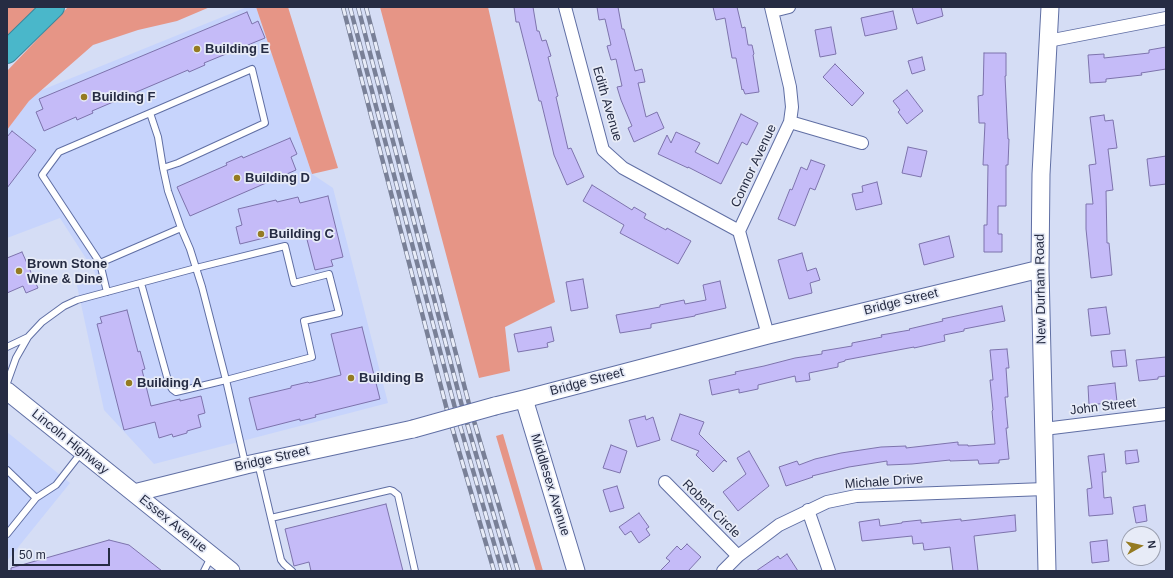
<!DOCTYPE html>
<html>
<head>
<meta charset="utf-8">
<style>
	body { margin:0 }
	#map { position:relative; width:1173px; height:578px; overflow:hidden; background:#d5ddf5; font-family:Arial,sans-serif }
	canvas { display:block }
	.frame { position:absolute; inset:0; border:8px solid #262c43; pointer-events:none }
	.north { position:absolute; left:1121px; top:526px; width:40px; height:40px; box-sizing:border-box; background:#e7ebf7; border:1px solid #9a9faf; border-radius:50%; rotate:82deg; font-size:11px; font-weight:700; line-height:16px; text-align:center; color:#262c43 }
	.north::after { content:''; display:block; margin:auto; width:14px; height:18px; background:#957b22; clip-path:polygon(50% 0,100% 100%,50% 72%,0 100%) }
	.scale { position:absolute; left:12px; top:548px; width:98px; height:18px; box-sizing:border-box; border:2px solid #262c43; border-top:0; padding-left:5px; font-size:12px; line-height:14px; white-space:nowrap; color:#262c43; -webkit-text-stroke:3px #e7ebf7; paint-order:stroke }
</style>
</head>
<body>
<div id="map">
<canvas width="1173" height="578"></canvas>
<div class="frame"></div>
<div class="north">N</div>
<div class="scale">50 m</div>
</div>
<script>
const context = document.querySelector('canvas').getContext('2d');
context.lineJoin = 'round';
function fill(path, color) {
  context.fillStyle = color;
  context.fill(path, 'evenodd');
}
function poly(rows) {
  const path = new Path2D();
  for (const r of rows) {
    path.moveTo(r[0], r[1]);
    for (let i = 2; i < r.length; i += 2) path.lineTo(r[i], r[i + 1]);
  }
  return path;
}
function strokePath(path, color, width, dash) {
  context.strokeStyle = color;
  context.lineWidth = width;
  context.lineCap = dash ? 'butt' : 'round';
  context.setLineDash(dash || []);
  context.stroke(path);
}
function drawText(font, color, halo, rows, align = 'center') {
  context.font = font + ' Arial,sans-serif';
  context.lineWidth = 3.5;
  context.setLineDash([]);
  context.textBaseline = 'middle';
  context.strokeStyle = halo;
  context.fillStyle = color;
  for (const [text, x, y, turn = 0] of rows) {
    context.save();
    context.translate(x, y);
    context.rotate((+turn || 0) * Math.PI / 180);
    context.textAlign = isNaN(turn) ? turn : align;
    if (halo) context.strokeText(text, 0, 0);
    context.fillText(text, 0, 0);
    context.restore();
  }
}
const built = poly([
	[247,7,256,7,312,174,333,188,388,403,154,464,104,410,76,281,96,274,60,218,7,238,7,129,29,101,37,92],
	[7,432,70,483,7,561]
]);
const green = poly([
	[7,7,42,7,7,41],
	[68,7,210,7,177,21,138,30,93,45,29,101,7,130,7,71],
	[256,7,288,7,338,168,312,174],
	[380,7,488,7,555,302,505,327,510,371,479,378],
	[503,434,543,571,536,571,496,436]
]);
const building = poly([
	[514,7,533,7,537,31,539,31,542,41,546,40,551,56,548,57,558,96,556,97,568,149,571,148,584,177,567,185,554,155,541,101,539,101,519,22,516,22,514,7],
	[597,7,618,7,622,29,624,29,635,71,642,69,645,82,638,83,646,117,657,112,664,128,634,142,628,128,632,126,621,100,617,87,622,86,616,59,611,60,607,46,611,45,605,19,599,20,597,7],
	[713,7,737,7,742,28,745,27,748,45,752,45,754,54,753,55,759,92,745,94,743,89,742,90,736,58,732,58,725,18,716,20,713,7],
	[912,7,941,7,943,16,917,24,912,7],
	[893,11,897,29,865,36,861,18,893,11],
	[247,12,252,24,258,21,265,38,204,63,205,65,189,72,188,70,92,111,93,113,77,120,76,117,44,131,36,112,43,109,39,99,247,12],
	[831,27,836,54,820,57,815,30,831,27],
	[1166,47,1166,69,1141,73,1142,75,1106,79,1106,82,1090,83,1088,55,1104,54,1104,58,1149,53,1149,50,1166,47],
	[984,53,1006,53,1006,76,1005,76,1008,139,1009,139,1008,165,1006,165,1006,206,998,206,998,234,1002,234,1002,252,984,252,984,225,987,225,988,165,983,165,985,123,979,123,978,96,983,95,984,53],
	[922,57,925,70,912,74,908,61,922,57],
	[835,64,864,93,852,106,823,77,835,64],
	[907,90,923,111,907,124,898,112,900,110,893,101,907,90],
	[741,114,758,123,747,145,742,142,721,184,688,167,688,168,658,154,667,135,671,143,676,132,700,143,695,152,718,164,741,114],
	[1104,115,1105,121,1113,120,1117,148,1108,149,1113,190,1106,191,1107,243,1109,243,1112,275,1091,278,1086,229,1086,204,1093,204,1089,165,1096,164,1090,117,1104,115],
	[12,131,36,150,7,188,7,137,12,131],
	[290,138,297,154,291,157,296,170,190,216,177,187,227,165,226,163,242,156,243,158,290,138],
	[908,147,927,151,921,177,902,173,908,147],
	[1166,156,1166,184,1150,186,1147,159,1166,156],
	[811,160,825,165,815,190,810,188,795,226,778,219,790,189,792,190,801,167,807,170,811,160],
	[877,182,882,204,856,210,852,194,863,192,862,186,877,182],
	[592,185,632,210,634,207,646,214,644,218,666,230,667,228,691,241,678,264,620,233,624,225,583,201,592,185],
	[328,196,343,257,331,260,333,266,315,270,304,228,285,233,285,234,269,239,268,237,240,244,236,227,242,225,238,209,276,200,277,202,298,197,300,203,328,196],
	[949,236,954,257,924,265,919,244,949,236],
	[22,252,38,288,26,293,23,286,7,293,7,258,22,252],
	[802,253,807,271,816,268,820,280,810,283,812,293,789,299,778,260,802,253],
	[583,279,588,308,571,311,566,282,583,279],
	[720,281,726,308,695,315,695,316,651,324,651,328,620,333,616,315,660,307,660,305,684,300,685,304,706,300,703,285,720,281],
	[1002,306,1005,321,964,329,964,331,944,335,945,341,914,348,914,347,845,360,845,361,838,363,838,367,809,373,810,380,796,382,795,376,758,385,758,389,739,393,739,389,712,395,709,380,736,374,735,372,764,366,795,358,822,354,822,351,852,346,852,343,882,337,881,335,910,330,909,329,943,321,942,319,1002,306],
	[1106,307,1110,334,1091,336,1088,309,1106,307],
	[127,310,138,352,140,351,145,369,142,370,151,406,180,399,180,401,201,396,205,413,198,415,201,427,187,431,187,433,173,437,172,434,159,438,155,422,124,430,97,324,102,323,100,317,127,310],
	[362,327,380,399,315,415,316,417,300,421,300,419,257,430,249,398,291,388,291,386,308,382,309,383,341,375,331,334,362,327],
	[551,327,554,341,547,343,548,347,518,352,514,334,551,327],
	[1007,349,1009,368,1006,368,1008,397,1005,397,1008,428,1006,428,1009,459,999,460,999,463,979,464,978,460,950,461,950,460,912,464,887,465,887,461,849,467,812,476,813,477,786,486,779,467,797,461,799,465,815,459,841,453,881,447,906,446,906,448,958,442,958,445,968,445,968,446,995,444,992,411,993,410,990,380,993,380,990,350,1007,349],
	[1125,350,1127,366,1113,367,1111,351,1125,350],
	[1166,357,1166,376,1158,377,1158,379,1139,381,1136,360,1166,357],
	[1115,383,1117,402,1089,405,1088,386,1115,383],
	[680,414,704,422,699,434,727,462,724,460,713,472,696,455,699,451,671,440,680,414],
	[645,416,646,420,653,417,660,440,637,447,629,420,645,416],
	[611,445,627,451,620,473,603,468,611,445],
	[1137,450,1139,462,1126,464,1125,451,1137,450],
	[749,451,769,486,738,511,723,492,746,474,737,458,749,451],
	[1104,454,1106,472,1102,472,1104,498,1111,497,1113,514,1089,516,1087,489,1092,488,1088,456,1104,454],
	[617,486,624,508,610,512,603,490,617,486],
	[386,504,403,571,311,571,309,562,294,566,285,529,386,504],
	[1145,505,1147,521,1136,523,1133,507,1145,505],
	[639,513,649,527,646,529,650,535,639,543,631,531,625,535,619,527,639,513],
	[1015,515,1016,531,974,536,978,571,953,571,950,547,924,550,923,543,913,544,912,536,862,541,859,522,879,519,880,526,902,523,902,522,921,520,921,523,961,519,961,521,1015,515],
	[109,540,129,545,162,571,11,571,11,568,109,540],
	[1107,540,1109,561,1092,563,1090,542,1107,540],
	[687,544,701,557,688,571,660,571,670,561,666,558,677,546,681,550,687,544],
	[787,554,798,571,756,571,778,556,780,559,787,554]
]);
const lane = poly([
	[150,113,252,69,265,123,178,163,163,168],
	[100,263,181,228],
	[107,292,100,263,42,175,59,152,150,113,158,137,163,168,168,191,181,228,190,249,202,287,226,380,245,463],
	[7,347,28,337],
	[7,383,16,358,28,337,42,322,64,306,77,300,196,268,285,246,294,283,329,274,339,313,304,321,312,357,226,380,176,392,172,389,169,384,141,283],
	[258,463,271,518],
	[7,470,36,498,7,534],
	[36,498,56,485,81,453],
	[204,571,211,557],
	[292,571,284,564,281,560,271,518,390,490,393,491,398,495,415,571]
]);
const street = poly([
	[565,7,603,150,623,168,739,231],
	[773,11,789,7],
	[1048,41,1166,18],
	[790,122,862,143],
	[768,335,739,231,790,122,792,107,790,87,771,7],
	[1044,429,1166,414],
	[665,482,738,556],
	[808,510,829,571],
	[723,571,738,556,779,525,827,502,856,496,1045,489]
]);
const secondary = poly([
	[7,391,231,571],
	[524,399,576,571],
	[495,406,524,399,768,335,1040,269],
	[134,493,246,465,413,429],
	[1047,571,1040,269,1041,174,1050,7]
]);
const highway = poly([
	[7,52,53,7]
]);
const rail = poly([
	[343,7,447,410,494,571],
	[350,7,455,408,502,571],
	[358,7,462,406,510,571],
	[366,7,469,404,518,571]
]);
const secondaryBridge = poly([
	[413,429,495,406]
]);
const markers = [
	[197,49,4,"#957b22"],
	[84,97,4,"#957b22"],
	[237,178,4,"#957b22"],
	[261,234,4,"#957b22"],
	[19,271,4,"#957b22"],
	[351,378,4,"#957b22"],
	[129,383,4,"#957b22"]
];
const poiNames = [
	["Building E",205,49],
	["Building F",92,97],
	["Building D",245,178],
	["Building C",269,234],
	["Brown Stone",27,264],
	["Wine & Dine",27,279],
	["Building B",359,378],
	["Building A",137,383]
];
const streetNames = [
	["Edith Avenue",607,104,74],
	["Connor Avenue",754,166,-65],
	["New Durham Road",1041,289,-91],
	["Bridge Street",901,302,-14],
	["Bridge Street",587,382,-15],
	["John Street",1103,407,-7],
	["Lincoln Highway",70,442,39],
	["Bridge Street",272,459,-13],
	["Michale Drive",884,482,-4],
	["Middlesex Avenue",550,485,73],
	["Robert Circle",711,509,45],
	["Essex Avenue",173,524,39]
];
fill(built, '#c7d4fc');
fill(green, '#e69586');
fill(building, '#c5bbf8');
strokePath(building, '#7d73ac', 1);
strokePath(lane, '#606fa4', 8);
strokePath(street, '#606fa4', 14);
strokePath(secondary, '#606fa4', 19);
strokePath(highway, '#3d869b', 24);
strokePath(lane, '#fff', 6);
strokePath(street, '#fff', 12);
strokePath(secondary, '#fff', 17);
strokePath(highway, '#4ab7ca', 22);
strokePath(rail, '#798097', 4.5);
strokePath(rail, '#e7ebf7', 3, [9]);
strokePath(secondaryBridge, '#606fa4', 19, []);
strokePath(secondaryBridge, '#fff', 17);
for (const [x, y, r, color] of markers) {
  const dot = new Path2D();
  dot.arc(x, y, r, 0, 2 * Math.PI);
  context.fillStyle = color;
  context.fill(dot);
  strokePath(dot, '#e7ebf7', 1.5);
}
drawText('bold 13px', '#262c43', '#e7ebf7', poiNames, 'left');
drawText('13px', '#262c43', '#e7ebf7', streetNames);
</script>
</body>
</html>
